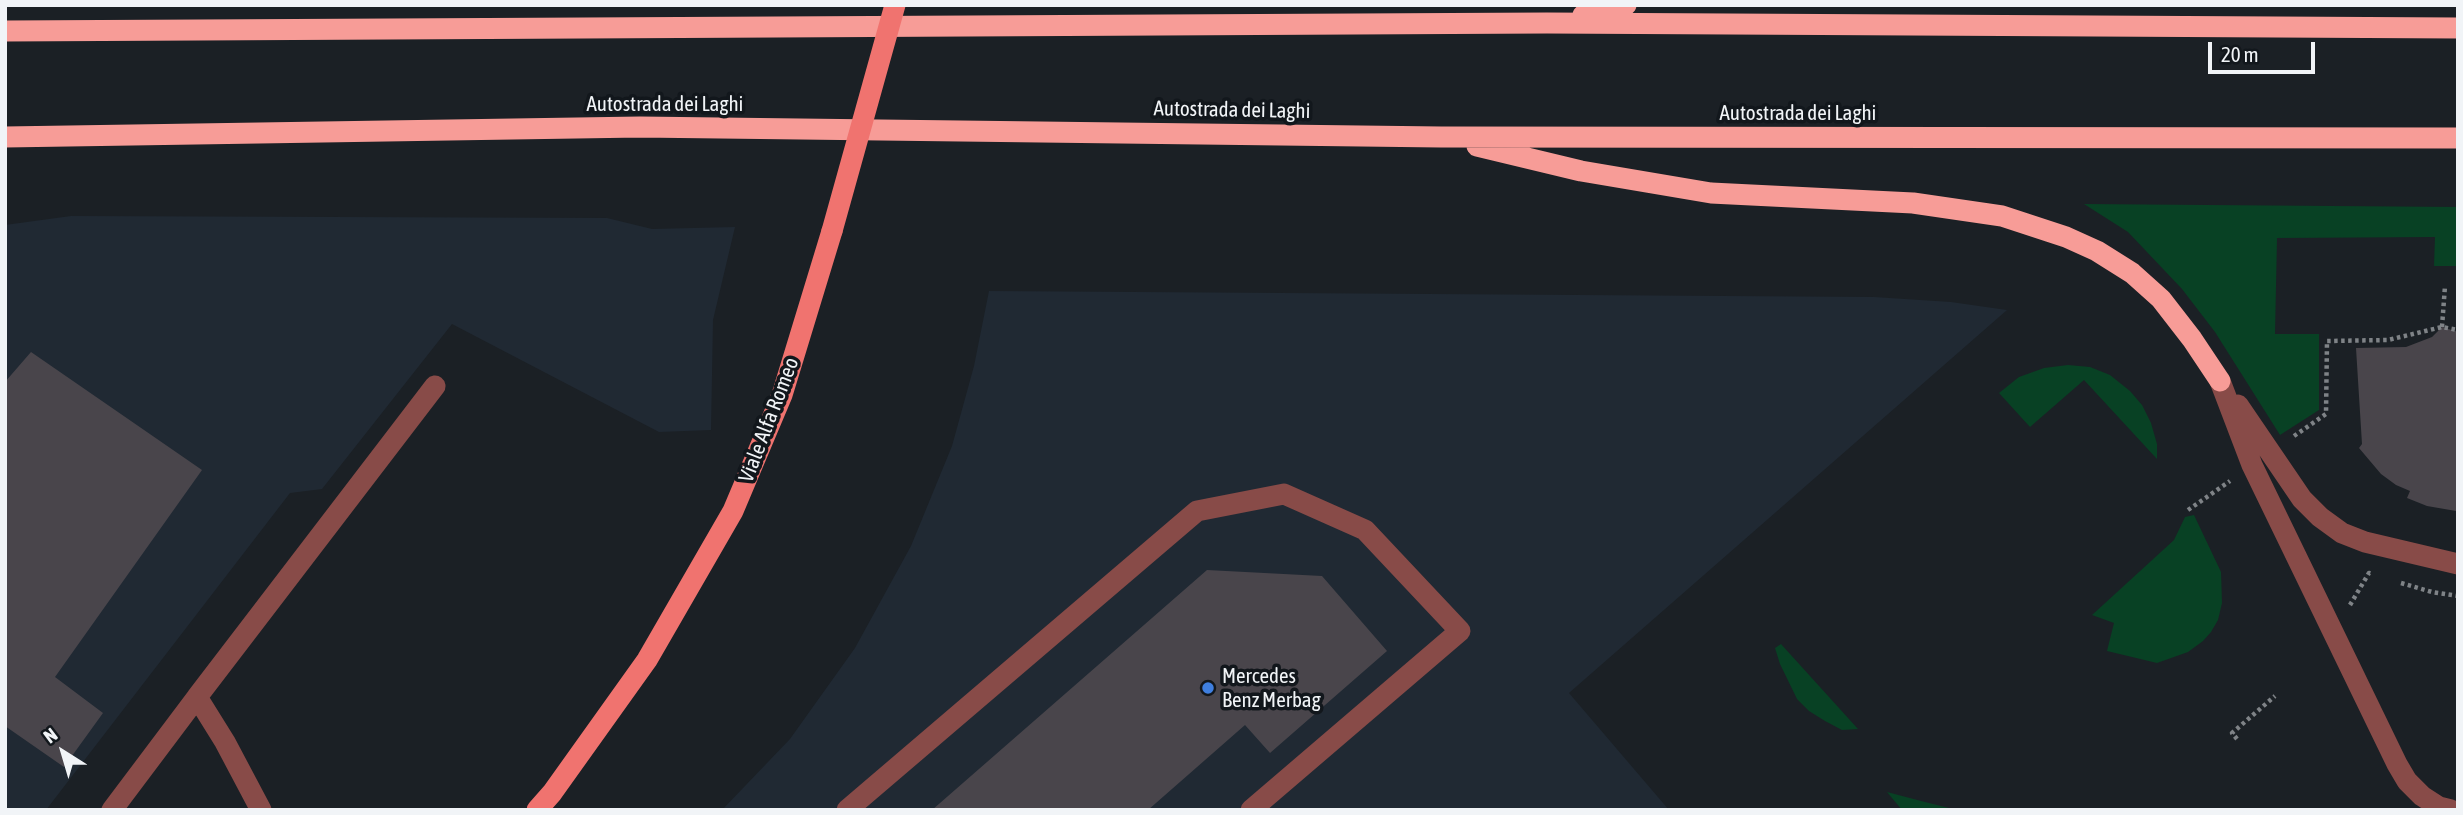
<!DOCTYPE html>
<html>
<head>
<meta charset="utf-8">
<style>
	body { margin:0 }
	#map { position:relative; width:2463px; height:815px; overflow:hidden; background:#1b2025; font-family:"Asap Condensed",sans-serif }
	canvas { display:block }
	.frame { position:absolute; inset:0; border:7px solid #f1f4f7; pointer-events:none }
	.north { position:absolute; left:28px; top:717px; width:70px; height:70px; -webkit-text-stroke:5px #12171c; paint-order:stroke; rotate:323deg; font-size:19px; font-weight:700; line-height:28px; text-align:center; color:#f1f4f7 }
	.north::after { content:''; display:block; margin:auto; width:24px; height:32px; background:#f1f4f7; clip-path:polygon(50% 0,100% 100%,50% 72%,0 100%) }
	.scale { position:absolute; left:2208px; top:42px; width:107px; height:32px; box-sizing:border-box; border:4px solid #f1f4f7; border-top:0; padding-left:9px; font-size:21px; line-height:24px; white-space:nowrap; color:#f1f4f7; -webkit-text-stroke:5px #12171c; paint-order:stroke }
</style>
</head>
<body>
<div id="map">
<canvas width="2463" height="815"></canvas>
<div class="frame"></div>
<div class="north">N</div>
<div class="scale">20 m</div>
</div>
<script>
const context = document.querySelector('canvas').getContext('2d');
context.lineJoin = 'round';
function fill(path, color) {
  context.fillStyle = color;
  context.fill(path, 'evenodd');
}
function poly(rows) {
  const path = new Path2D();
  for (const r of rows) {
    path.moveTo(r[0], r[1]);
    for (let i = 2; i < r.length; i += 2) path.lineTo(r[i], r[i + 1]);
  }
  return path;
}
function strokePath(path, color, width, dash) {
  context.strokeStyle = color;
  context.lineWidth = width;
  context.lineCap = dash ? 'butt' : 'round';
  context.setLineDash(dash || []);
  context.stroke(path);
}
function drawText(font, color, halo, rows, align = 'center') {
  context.font = font + ' "Asap Condensed",sans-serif';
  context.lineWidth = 7;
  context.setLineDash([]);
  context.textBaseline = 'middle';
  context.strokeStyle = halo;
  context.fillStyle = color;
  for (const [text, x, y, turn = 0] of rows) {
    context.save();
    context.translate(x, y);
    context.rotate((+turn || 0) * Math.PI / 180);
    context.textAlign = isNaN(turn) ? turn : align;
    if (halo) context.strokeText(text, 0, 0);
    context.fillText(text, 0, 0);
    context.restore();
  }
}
const built = poly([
	[71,216,607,218,652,229,735,227,713,320,711,430,659,432,452,324,322,489,290,493,46,810,5,810,5,225],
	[989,291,1874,297,1951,302,2007,310,1569,693,1669,810,722,810,790,739,855,648,911,546,952,446,974,366]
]);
const green = poly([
	[2084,204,2458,207,2458,266,2434,266,2435,237,2277,238,2275,334,2319,334,2319,410,2280,435,2215,332,2182,289,2128,232],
	[2068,365,2090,367,2110,375,2130,391,2142,405,2151,423,2157,444,2157,459,2084,380,2030,427,1999,393,2019,377,2044,368],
	[2194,515,2221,572,2222,603,2218,620,2211,632,2203,641,2188,652,2157,663,2107,651,2114,623,2092,615,2174,540,2185,517],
	[1781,644,1858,729,1842,730,1825,721,1809,711,1797,699,1780,664,1775,648],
	[1887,792,1925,802,1957,810,1902,810]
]);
const building = poly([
	[2442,327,2458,332,2458,510,2456,511,2427,506,2407,498,2410,491,2396,485,2381,474,2359,448,2362,444,2356,348,2406,347,2432,337],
	[31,352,202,470,55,677,103,713,64,767,5,726,5,382],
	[1207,570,1322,576,1387,651,1270,753,1245,725,1148,810,932,810]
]);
const path = poly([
	[2442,327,2445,286],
	[2294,436,2326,414,2327,341,2388,340,2442,327,2458,330],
	[2188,510,2230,481],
	[2401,583,2432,592,2458,596],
	[2350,605,2369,573,2372,574],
	[2237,739,2232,733,2275,696]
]);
const minor = poly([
	[2220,381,2252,465,2397,764,2407,781,2422,796,2439,807,2451,810],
	[2238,405,2302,499,2320,517,2342,533,2365,542,2458,564],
	[112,810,197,697],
	[261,810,225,742,197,697,435,386],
	[847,810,1197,511,1284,494,1365,530,1460,631,1251,810]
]);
const major = poly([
	[537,810,552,793,647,660,733,511,782,395,832,231]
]);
const highway = poly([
	[1583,15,1626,5],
	[5,31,1547,23,2458,28],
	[5,137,640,127,1441,137,2458,138],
	[1477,146,1581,171,1711,193,1913,203,2002,216,2066,237,2097,251,2132,273,2161,299,2192,339,2220,381]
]);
const majorBridge = poly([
	[832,231,895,5]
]);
const markers = [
	[1208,688,7,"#3f7fe0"]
];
const streetNames = [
	["Autostrada dei Laghi",665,104],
	["Autostrada dei Laghi",1232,110,1],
	["Autostrada dei Laghi",1798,113],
	["Viale Alfa Romeo",769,420,-69]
];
const poiNames = [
	["Mercedes",1222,676],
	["Benz Merbag",1222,700]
];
fill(built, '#202933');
fill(green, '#084124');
fill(building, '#49454b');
strokePath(path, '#7f8387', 4.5, [3.5, 3.5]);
strokePath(minor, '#884b48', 21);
strokePath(major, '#f0736f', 21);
strokePath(highway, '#f79c97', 21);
strokePath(majorBridge, '#f0736f', 21);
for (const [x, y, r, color] of markers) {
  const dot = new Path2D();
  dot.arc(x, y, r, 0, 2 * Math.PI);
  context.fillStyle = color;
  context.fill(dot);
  strokePath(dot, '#12171c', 2.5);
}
drawText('21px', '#f1f4f7', '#12171c', streetNames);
drawText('21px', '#f1f4f7', '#12171c', poiNames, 'left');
</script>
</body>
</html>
